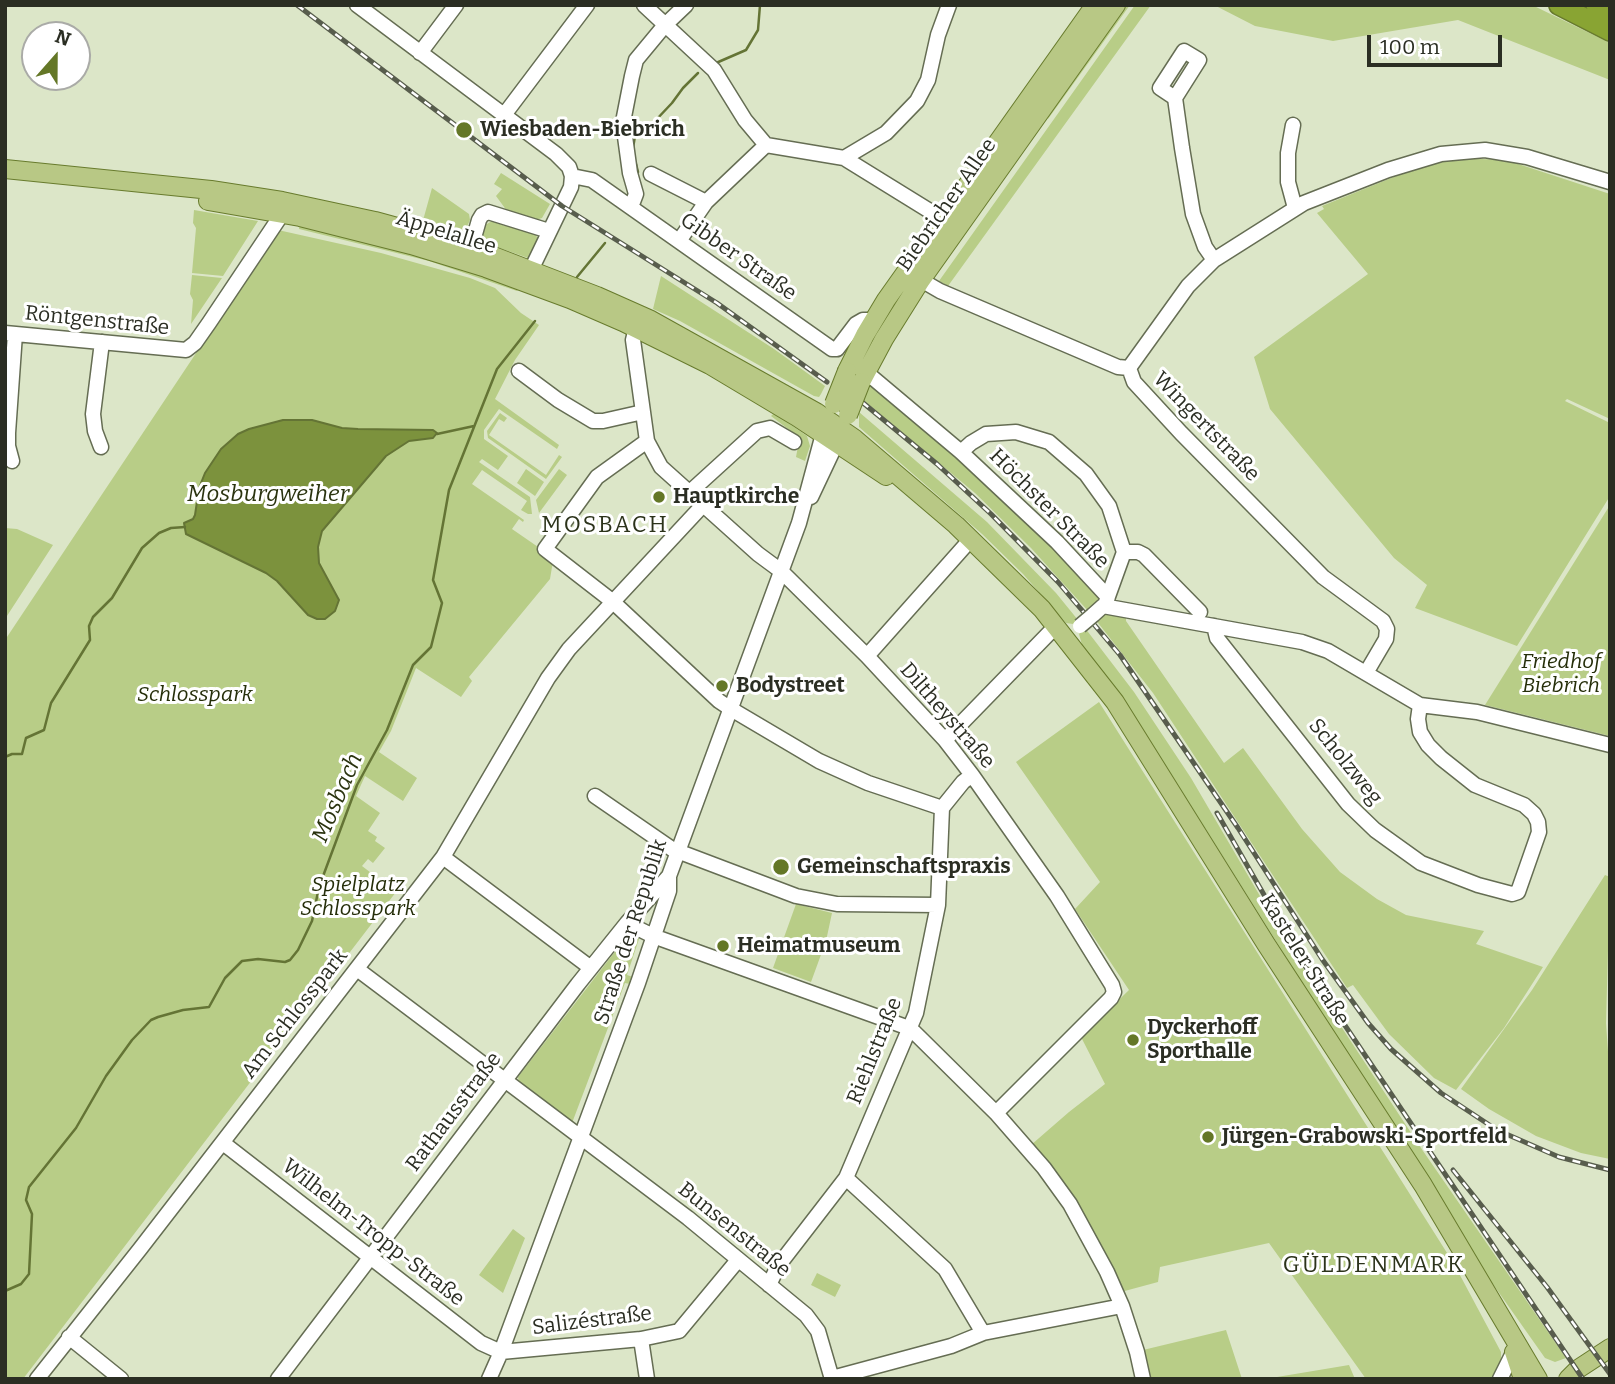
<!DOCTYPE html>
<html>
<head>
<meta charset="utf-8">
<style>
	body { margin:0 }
	#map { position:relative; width:1615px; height:1384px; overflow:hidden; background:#dce6c8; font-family:Bitter,serif }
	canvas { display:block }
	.frame { position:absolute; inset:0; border:7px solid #2b2e23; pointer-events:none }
	.north { position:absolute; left:21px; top:21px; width:70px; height:70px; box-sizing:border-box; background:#fff; border:2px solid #aaaba7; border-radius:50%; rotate:21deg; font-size:19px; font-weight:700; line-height:28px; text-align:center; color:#2b2e23 }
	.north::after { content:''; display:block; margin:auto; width:24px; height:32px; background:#647727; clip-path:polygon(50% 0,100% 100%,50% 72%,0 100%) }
	.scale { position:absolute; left:1367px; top:35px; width:135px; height:32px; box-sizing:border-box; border:4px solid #2b2e23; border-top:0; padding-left:9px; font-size:21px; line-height:24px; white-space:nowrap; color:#2b2e23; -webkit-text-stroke:5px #fff; paint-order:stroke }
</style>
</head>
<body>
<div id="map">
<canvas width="1615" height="1384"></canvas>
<div class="frame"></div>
<div class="north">N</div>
<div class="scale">100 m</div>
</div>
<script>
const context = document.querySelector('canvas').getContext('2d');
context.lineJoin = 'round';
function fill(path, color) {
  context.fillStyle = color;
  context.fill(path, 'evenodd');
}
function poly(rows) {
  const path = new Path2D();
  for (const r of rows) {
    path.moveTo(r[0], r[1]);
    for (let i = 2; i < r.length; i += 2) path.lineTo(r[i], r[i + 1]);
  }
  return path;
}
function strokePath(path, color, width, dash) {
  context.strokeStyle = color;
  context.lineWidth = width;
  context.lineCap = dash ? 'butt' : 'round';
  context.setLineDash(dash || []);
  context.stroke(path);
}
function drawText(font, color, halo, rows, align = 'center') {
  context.font = font + ' Bitter,serif';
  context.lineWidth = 6;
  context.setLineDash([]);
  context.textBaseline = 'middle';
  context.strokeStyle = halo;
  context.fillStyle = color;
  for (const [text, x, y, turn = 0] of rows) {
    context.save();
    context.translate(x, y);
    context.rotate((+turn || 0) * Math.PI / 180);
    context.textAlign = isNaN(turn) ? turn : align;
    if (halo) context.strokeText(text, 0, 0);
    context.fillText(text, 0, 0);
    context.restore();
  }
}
const green = poly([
	[1125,5,1130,5,1048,119,1049,113],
	[1135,5,1151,5,948,286,939,281],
	[1214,5,1532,5,1610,43,1610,80,1458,20,1333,41,1255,26],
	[1458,158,1506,160,1610,194,1610,419,1567,399,1565,401,1610,423,1610,496,1517,646,1415,608,1427,585,1394,558,1270,409,1254,357,1368,274,1317,213,1324,209,1322,206,1411,170],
	[501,173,550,204,542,218,536,220,507,211,496,196,502,189,494,184],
	[432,188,469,214,470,220,464,233,456,234,422,224],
	[194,210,258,221,223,276,192,273,196,228,193,223],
	[492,221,505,226,507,223,535,232,538,240,528,258,483,242,481,233,485,225],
	[300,223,319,227,522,285,517,291,429,261,299,229],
	[278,230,381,253,470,278,495,288,521,313,539,325,515,360,495,399,559,445,557,449,499,409,484,430,484,439,508,456,498,470,482,459,479,462,530,497,532,514,528,514,521,510,527,501,482,470,472,484,524,520,523,522,519,519,512,529,541,549,553,561,550,579,469,677,472,681,461,697,416,668,391,731,379,752,417,778,403,801,365,776,356,796,380,813,368,831,377,837,375,841,385,848,373,863,368,859,362,866,396,892,23,1379,5,1379,5,640],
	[192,275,222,278,191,324,193,300,190,294],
	[661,276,774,349,825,386,821,394,819,397,814,396,680,321,653,309],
	[871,385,958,458,1037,530,1099,594,1097,603,1089,612,1031,548,975,493,863,400],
	[859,412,987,522,1056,593,1078,620,1073,624,1066,623,1023,574,982,534,859,427],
	[500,413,507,418,504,422,499,419,489,435,546,475,559,455,562,457,546,479,488,438,487,431],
	[774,413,807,436,810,446,805,461,796,457,799,441,796,435,771,416],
	[526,469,544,482,535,496,517,483],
	[559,469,567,475,539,513,536,500],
	[1610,505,1610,736,1485,705],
	[5,528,17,529,53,545,5,619],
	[1103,606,1126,610,1126,621,1224,763,1243,748,1302,829,1340,872,1377,899,1406,915,1484,931,1476,944,1543,967,1504,1028,1456,1090,1434,1078,1389,1034,1353,985,1347,988,1153,693,1095,619],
	[1085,628,1134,692,1191,778,1298,961,1423,1151,1566,1358,1555,1362,1545,1358,1478,1263,1124,699,1082,645,1079,634],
	[1099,702,1454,1264,1501,1352,1501,1363,1498,1372,1490,1378,1366,1379,1269,1243,1160,1267,1158,1282,1121,1292,1031,1145,1069,1112,1105,1084,1081,1037,1129,990,1075,909,1100,882,1016,762],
	[1605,875,1610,877,1606,1023,1610,1080,1610,1159,1581,1153,1536,1136,1489,1109,1461,1089,1532,990],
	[796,904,832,913,826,941,811,982,773,968],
	[631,931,641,933,627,975,633,977,630,984,625,983,572,1123,519,1084,518,1077],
	[513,1229,525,1238,503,1293,479,1275],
	[817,1273,841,1285,835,1297,811,1285],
	[1226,1330,1242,1379,1148,1379,1143,1350],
	[1349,1365,1355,1379,1265,1379]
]);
const water = poly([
	[283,420,312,420,342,428,358,429,433,430,437,433,433,438,409,441,386,456,322,531,318,547,319,563,339,600,335,611,325,619,317,619,308,615,277,581,266,573,186,534,184,523,193,519,195,515,199,488,205,473,221,449,238,434,249,429,283,420]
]);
const stream = poly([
	[716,63,746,50,758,30,760,5],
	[633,148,635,136,655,121,672,103,683,88,698,73],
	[636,164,638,172],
	[577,277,605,243],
	[437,434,474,426],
	[5,757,12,754,22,754,26,738,44,730,51,703,90,640,89,626,93,617,112,598,142,548,159,533,171,528,185,527],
	[5,1291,21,1284,29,1274,32,1214,26,1200,29,1187,76,1128,106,1076,132,1040,151,1020,158,1017,183,1010,209,1007,225,978,242,961,258,959,285,962,290,960,298,950,312,921,319,887,357,785,387,730,413,665,431,647,442,603,433,580,449,490,497,369,535,321]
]);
const minor = poly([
	[357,5,556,154,569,167,572,176,571,187,531,270,523,275],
	[644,5,714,70,745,120,766,145,844,158,933,213,943,220,946,228],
	[420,53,456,5],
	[1175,98,1160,88,1184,51,1199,60,1175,98,1182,148,1193,214,1205,247,1214,260],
	[504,115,587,5],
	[1293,125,1288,153,1288,182,1295,208],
	[844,158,886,133,917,101,928,80,938,35,949,5],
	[651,174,706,202],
	[572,176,592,180,832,349,837,349,856,324,863,320,873,320],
	[631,207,636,194,630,173,623,122,632,76,636,60,665,25,686,5],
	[679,241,706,202,766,145],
	[469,255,479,220,482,215,488,212,549,231],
	[921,280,940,291,1118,367,1129,368,1134,382,1181,433,1323,577,1383,621,1387,629,1386,639,1366,673],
	[638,320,633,340,647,441,661,467,758,554,781,571,867,656,945,740,972,775,1057,896,1112,985,1114,992,1111,998,996,1113],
	[5,333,186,350,195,343,209,323,282,214],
	[1129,368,1188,286,1214,260,1304,203,1388,170,1441,154,1485,150,1527,157,1610,182],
	[519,371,558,400,593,421,603,421,643,412],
	[864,375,873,378,961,452,1057,542,1108,597],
	[647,441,597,477,545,549,612,601,719,701,731,709,819,761,868,783,942,808],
	[101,447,95,431,93,414,102,342],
	[961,452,971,443,986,434,1016,432,1049,442,1086,474,1109,506,1124,552,1106,602],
	[12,461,8,446,8,433,15,334],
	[690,492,757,431,770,428,794,442],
	[811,497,836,444],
	[1124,552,1138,552,1144,555,1200,612],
	[1093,615,1103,606,1302,642,1328,651,1420,705,1477,712,1610,745],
	[1214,626,1217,638,1348,804,1375,830,1421,863,1478,885,1512,894,1518,892,1539,832,1538,822,1534,814,1524,805,1475,785,1441,758,1428,745,1420,732,1418,719,1420,705],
	[867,656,971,539],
	[945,740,1056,626],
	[595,796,672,849,796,896,837,904,938,905],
	[443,857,591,968],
	[627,923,653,936,909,1028,915,1033,996,1113,1044,1168,1070,1204,1107,1272,1122,1306,1137,1352,1143,1379],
	[357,969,688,1218,806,1315,818,1331,832,1379],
	[223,1143,481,1343,501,1352,641,1339,679,1331,738,1260],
	[846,1178,945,1269,983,1333],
	[769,1285,778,1266,846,1178,916,1013,938,905,942,808,963,782,972,775],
	[69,1337,121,1379],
	[641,1339,647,1379],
	[832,1378,951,1346,983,1333,1122,1306],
	[37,1379,140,1249,443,857,548,678,569,649,704,504],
	[278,1379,578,984,627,923,669,876],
	[489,1379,501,1352,638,983,669,891,669,876,799,523,823,434],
	[1500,1379,1514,1351]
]);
const major = poly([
	[5,169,211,190,282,201,375,221,470,247,597,296,651,320,816,412,855,439,956,525,1042,609,1115,702,1266,944,1423,1185,1538,1379],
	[208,201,300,217,411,245,486,268,570,299,623,322,710,365,797,417,886,476],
	[847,371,865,335,886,300,1095,5],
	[861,382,884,339,921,280,1116,5],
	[1514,1352,1523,1379],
	[1568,1379,1578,1369,1610,1348]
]);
const highway = poly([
	[1559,5,1610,31],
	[1596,5,1610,12]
]);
const rail = poly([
	[297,5,562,206,717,303,827,382],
	[862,402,937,464,991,514,1058,582,1120,655,1238,828,1322,959,1368,1023,1391,1049,1441,1093,1497,1130,1559,1157,1610,1170],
	[1217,813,1305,966,1583,1379],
	[1453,1170,1547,1287,1610,1374]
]);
const minorBridge = poly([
	[1080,626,1093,615]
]);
const majorBridge = poly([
	[834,404,847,371],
	[848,415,861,382]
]);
const markers = [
	[464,130,9,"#647727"],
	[659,497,7,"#647727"],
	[722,686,7,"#647727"],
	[781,867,9,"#647727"],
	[723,946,7,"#647727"],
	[1133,1040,7,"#647727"],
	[1208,1137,7,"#647727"]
];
const poiNames = [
	["Wiesbaden-Biebrich",480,130],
	["Hauptkirche",673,497],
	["Bodystreet",736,686],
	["Gemeinschaftspraxis",797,867],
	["Heimatmuseum",737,946],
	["Dyckerhoff",1147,1028],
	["Sporthalle",1147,1052],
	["Jürgen-Grabowski-Sportfeld",1222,1137]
];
const streetNames = [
	["Biebricher Allee",947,205,-55],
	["Äppelallee",446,233,17],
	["Gibber Straße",738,257,35],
	["Röntgenstraße",97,321,6],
	["Wingertstraße",1206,427,46],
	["Höchster Straße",1049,509,45],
	["Diltheystraße",947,716,49],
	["Scholzweg",1345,762,51],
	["Straße der Republik",631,932,-72],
	["Kasteler Straße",1304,960,58],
	["Am Schlosspark",295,1014,-52],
	["Riehlstraße",875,1051,-68],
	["Rathausstraße",454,1112,-53],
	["Bunsenstraße",734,1230,39],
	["Wilhelm-Tropp-Straße",373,1233,38],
	["Salizéstraße",592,1321,-7]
];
const parkNames = [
	["Friedhof",1561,662],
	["Biebrich",1561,686],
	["Schlosspark",195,695],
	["Spielplatz",358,885],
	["Schlosspark",358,909]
];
const waterNames = [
	["Mosburgweiher",268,495],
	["Mosbach",338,798,-67]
];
const neighbourhoodNames = [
	["MOSBACH",605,526],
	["GÜLDENMARK",1374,1266]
];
fill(green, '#b8cd87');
fill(water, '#7c923d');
strokePath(water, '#647435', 2);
strokePath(stream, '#647435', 2.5);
strokePath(minor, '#656d53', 17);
strokePath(major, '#687b2d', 20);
strokePath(highway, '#687b2d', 22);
strokePath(minor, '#fff', 14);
strokePath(major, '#b8c885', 18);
strokePath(highway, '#89a433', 19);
strokePath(rail, '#585d4d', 5);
strokePath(rail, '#fff', 2.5, [8]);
strokePath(minorBridge, '#656d53', 17, []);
strokePath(majorBridge, '#687b2d', 20, []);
strokePath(minorBridge, '#fff', 14);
strokePath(majorBridge, '#b8c885', 18);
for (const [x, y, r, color] of markers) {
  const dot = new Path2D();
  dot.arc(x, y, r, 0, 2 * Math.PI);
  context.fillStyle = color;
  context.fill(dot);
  strokePath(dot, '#fff', 2.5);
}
drawText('bold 21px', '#2b2e23', '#fff', poiNames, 'left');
drawText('21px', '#2b2e23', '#fff', streetNames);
drawText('italic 21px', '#252e09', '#fff', parkNames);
drawText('italic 23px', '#2a330f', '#fff', waterNames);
context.letterSpacing = '2px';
drawText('23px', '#2c331b', '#fff', neighbourhoodNames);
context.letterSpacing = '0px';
</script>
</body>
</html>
